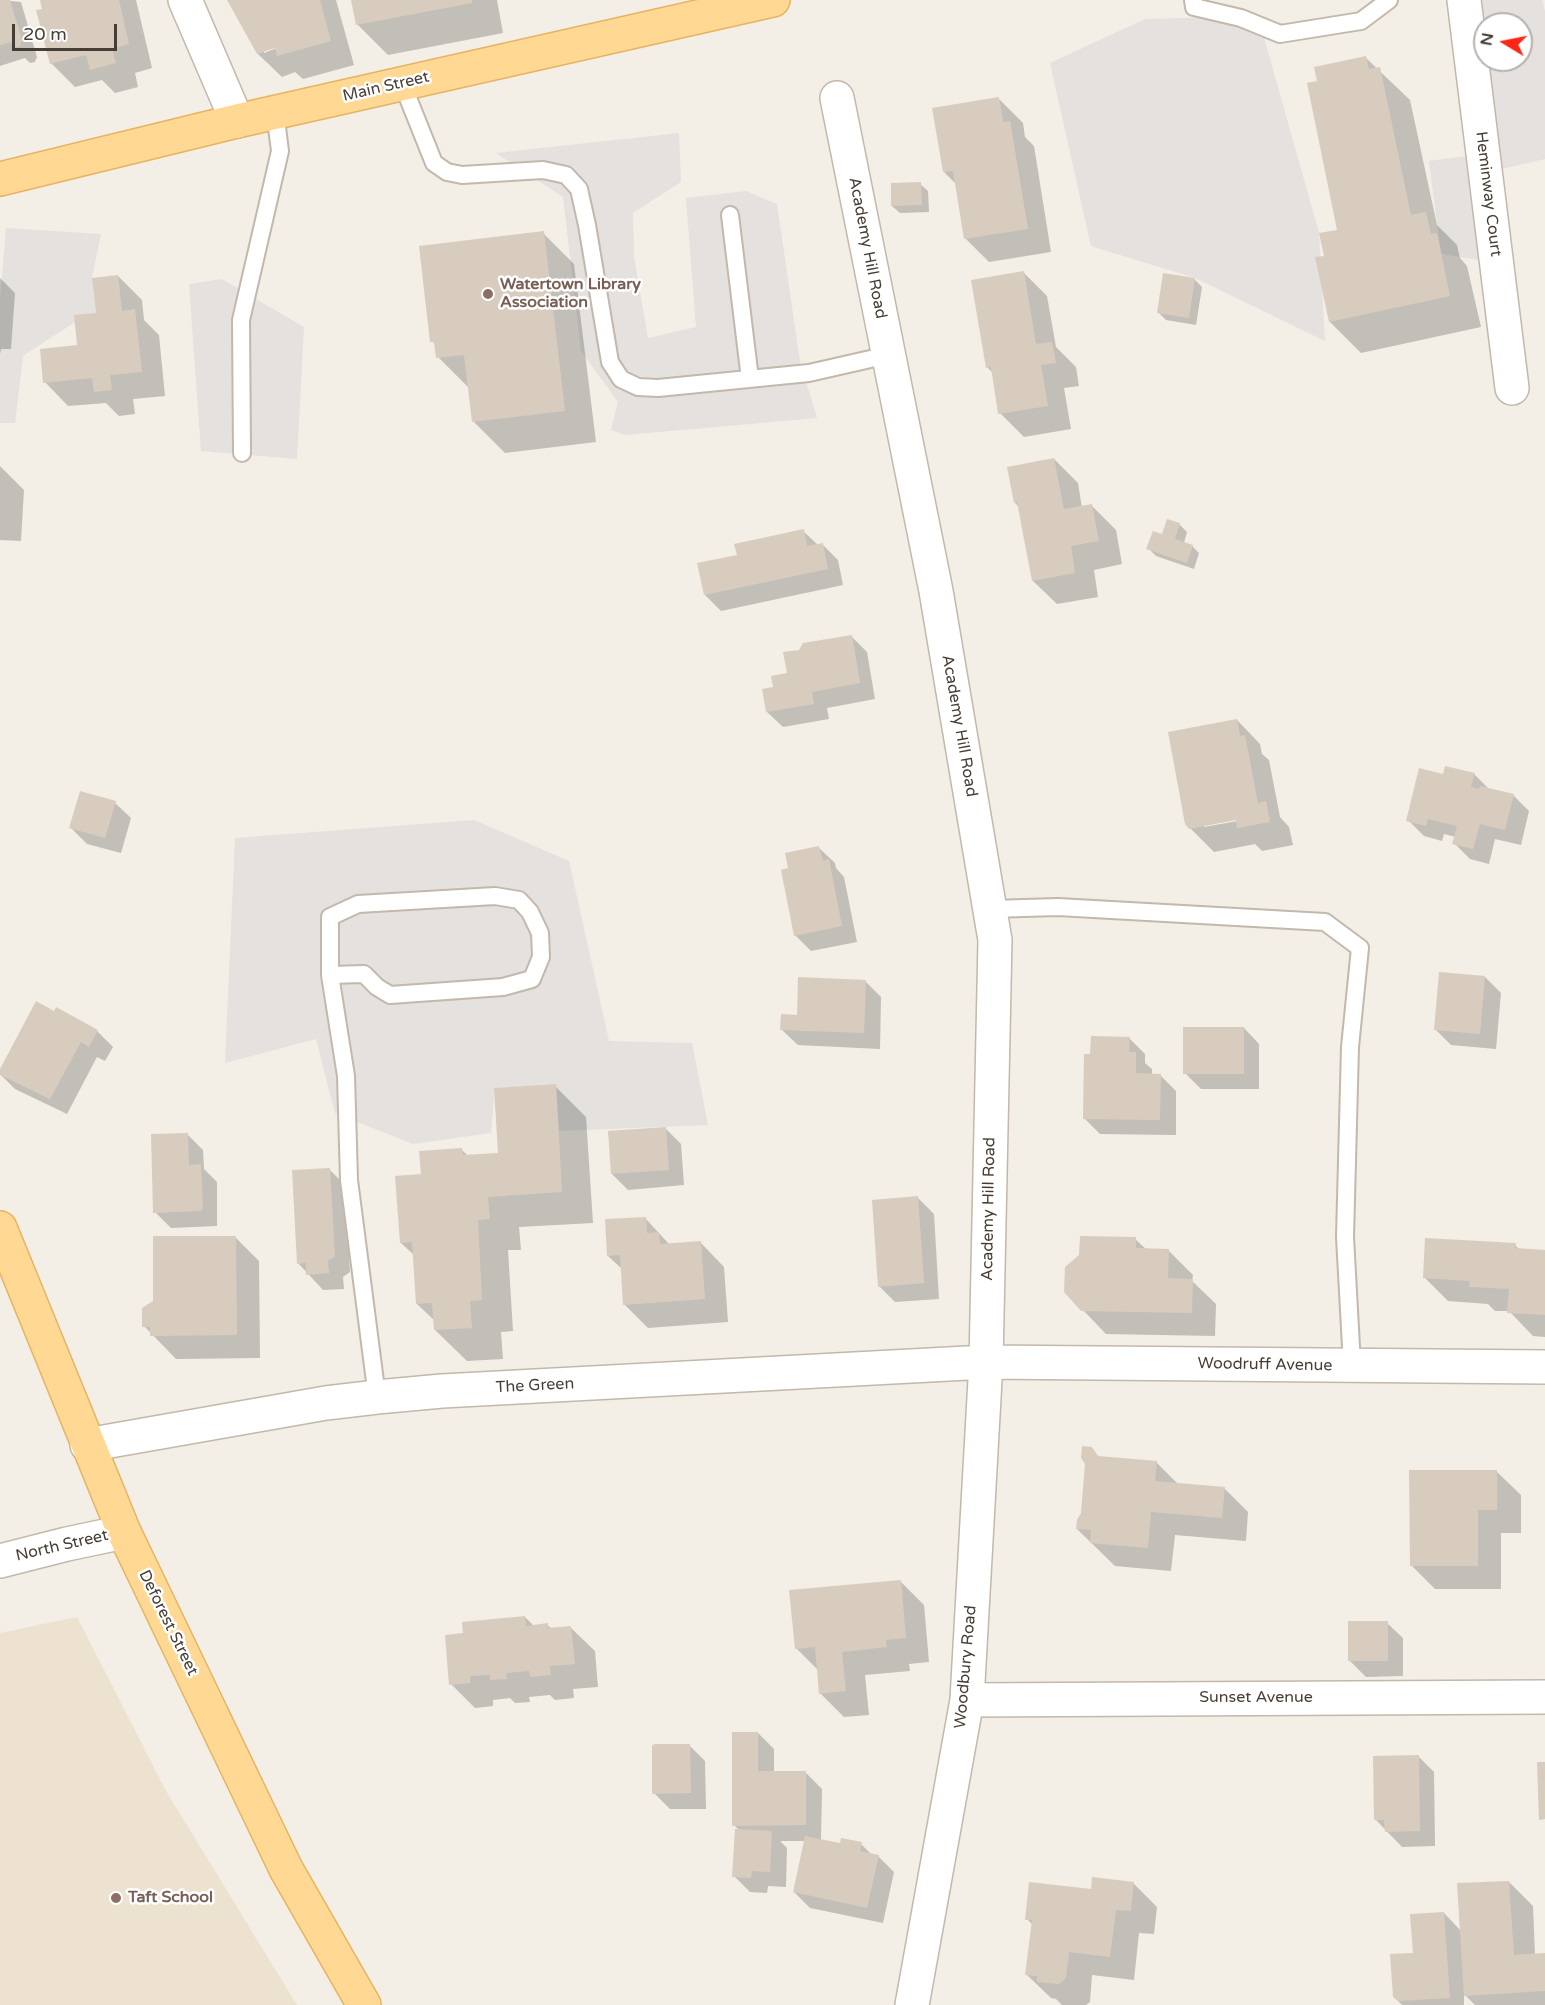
<!DOCTYPE html>
<html>
<head>
<meta charset="utf-8">
<style>
	body { margin:0 }
	#map { position:relative; width:1545px; height:2005px; overflow:hidden; background:#f3eee6; font-family:"Varela Round",sans-serif }
	canvas { display:block }
	.north { position:absolute; left:1473px; top:12px; width:60px; height:60px; box-sizing:border-box; background:#fff; border:2px solid #b5b2ae; border-radius:50%; rotate:280deg; font-size:16px; font-weight:700; line-height:24px; text-align:center; color:#463e35 }
	.north::after { content:''; display:block; margin:auto; width:21px; height:27px; background:#fd2513; clip-path:polygon(50% 0,100% 100%,50% 72%,0 100%) }
	.scale { position:absolute; left:12px; top:24px; width:105px; height:27px; box-sizing:border-box; border:3px solid #463e35; border-top:0; padding-left:8px; font-size:18px; line-height:21px; white-space:nowrap; color:#463e35; -webkit-text-stroke:4px #fff; paint-order:stroke }
</style>
</head>
<body>
<div id="map">
<canvas width="1545" height="2005"></canvas>
<div class="north">N</div>
<div class="scale">20 m</div>
</div>
<script>
const context = document.querySelector('canvas').getContext('2d');
context.lineJoin = 'round';
function fill(path, color) {
  context.fillStyle = color;
  context.fill(path, 'evenodd');
}
function poly(rows) {
  const path = new Path2D();
  for (const r of rows) {
    path.moveTo(r[0], r[1]);
    for (let i = 2; i < r.length; i += 2) path.lineTo(r[i], r[i + 1]);
  }
  return path;
}
function strokePath(path, color, width, dash) {
  context.strokeStyle = color;
  context.lineWidth = width;
  context.lineCap = dash ? 'butt' : 'round';
  context.setLineDash(dash || []);
  context.stroke(path);
}
function drawText(font, color, halo, rows, align = 'center') {
  context.font = font + ' "Varela Round",sans-serif';
  context.lineWidth = 5;
  context.setLineDash([]);
  context.textBaseline = 'middle';
  context.strokeStyle = halo;
  context.fillStyle = color;
  for (const [text, x, y, turn = 0] of rows) {
    context.save();
    context.translate(x, y);
    context.rotate((+turn || 0) * Math.PI / 180);
    context.textAlign = isNaN(turn) ? turn : align;
    if (halo) context.strokeText(text, 0, 0);
    context.fillText(text, 0, 0);
    context.restore();
  }
}
const education = poly([
	[77,1617,166,1791,297,2005,0,2005,0,1633]
]);
const parking = poly([
	[1467,0,1542,0,1545,11,1545,159,1501,169],
	[1485,24,1521,24,1521,60,1485,60],
	[1258,16,1319,233,1325,341,1195,278,1091,246,1050,63,1145,19],
	[679,133,681,182,633,213,634,257,648,338,696,327,686,198,746,191,777,204,800,362,817,418,625,435,611,430,618,402,581,351,563,197,496,153],
	[1483,154,1497,263,1441,254,1429,161],
	[6,228,101,234,92,278,96,313,75,322,23,356,15,423,0,423,0,299],
	[222,279,304,327,297,459,201,451,189,284],
	[474,820,569,861,609,1041,692,1043,708,1125,559,1131,556,1084,495,1088,491,1133,413,1144,335,1113,316,1039,225,1063,235,838]
]);
const shadow = poly([
	[0,0,21,2,37,57,35,62,30,63,25,58,0,66],
	[41,0,136,0,152,68,135,73,138,87,115,93,102,80,75,87,51,63],
	[229,0,336,0,354,65,303,79,295,72,282,77,258,54],
	[282,46,264,53,264,50],
	[352,0,497,0,503,33,388,55,357,24],
	[1366,58,1410,100,1437,225,1457,245,1460,258,1467,266,1481,327,1361,353,1330,322,1326,257,1339,231,1319,82],
	[999,99,1023,123,1025,137,1034,146,1051,252,989,262,965,238,956,184,944,172],
	[920,184,928,191,929,212,900,213,892,206],
	[543,233,574,264,596,442,505,453,474,422,470,389,438,357,436,346,432,341],
	[1024,273,1047,296,1056,347,1076,367,1079,386,1064,388,1071,429,1024,437,1000,413,993,373,987,367],
	[118,276,142,300,144,320,159,335,165,396,133,399,135,414,119,416,106,403,68,406,45,382,79,346],
	[0,278,15,293,11,349,1,349,0,354],
	[1194,279,1202,287,1196,325,1166,320,1158,312],
	[1054,459,1078,483,1082,508,1092,506,1116,530,1122,564,1094,570,1098,597,1057,604,1033,581,1019,507,1015,503],
	[0,466,24,490,21,541,0,540],
	[1167,521,1180,525,1187,532,1184,543,1192,546,1199,553,1194,569,1156,556,1148,548,1162,536],
	[803,531,818,545,822,544,838,560,843,585,721,611,705,595,738,556],
	[851,636,867,652,875,699,827,708,829,719,783,727,767,712,800,651],
	[1237,720,1260,744,1262,754,1269,760,1280,817,1289,827,1293,845,1262,851,1255,844,1214,852,1190,828],
	[1243,817,1243,820,1204,827,1204,824],
	[1474,774,1490,790,1513,795,1529,811,1521,845,1495,839,1489,864,1470,859,1454,843,1456,837,1444,834,1442,841,1424,836,1408,820,1444,776],
	[115,803,131,818,121,853,87,844,71,828],
	[819,848,835,863,836,868,844,877,857,942,811,951,795,935,790,870],
	[1485,977,1501,993,1496,1049,1451,1045,1435,1029],
	[865,981,881,997,880,1049,798,1045,782,1030,798,1016],
	[1244,1028,1259,1044,1259,1089,1201,1089,1185,1073],
	[97,1031,113,1047,105,1061,97,1057,67,1114,15,1089,0,1074],
	[1129,1038,1145,1054,1145,1063,1152,1069,1152,1075,1160,1075,1176,1091,1176,1135,1100,1134,1084,1118,1091,1056],
	[555,1086,586,1117,593,1223,519,1227,521,1250,508,1250,513,1331,501,1332,503,1359,467,1361,435,1330,435,1321,417,1304,415,1256,401,1243,423,1176,462,1150,469,1157,500,1155],
	[665,1128,681,1144,684,1185,628,1190,612,1174],
	[187,1134,203,1150,204,1169,217,1182,217,1226,171,1228,155,1212],
	[330,1170,345,1185,350,1272,343,1277,344,1289,323,1290,298,1263],
	[918,1198,934,1214,939,1299,895,1302,879,1286],
	[645,1218,669,1244,701,1243,724,1267,728,1322,648,1328,624,1304,622,1269,608,1256],
	[235,1237,259,1261,260,1358,176,1359,144,1326],
	[1135,1239,1147,1250,1169,1251,1193,1275,1192,1281,1216,1304,1215,1336,1106,1334,1082,1309],
	[1515,1245,1520,1250,1545,1251,1545,1337,1533,1336,1509,1311,1495,1311,1488,1304,1448,1301,1425,1278],
	[1091,1449,1100,1458,1156,1462,1178,1484,1224,1488,1248,1512,1246,1541,1175,1535,1171,1571,1115,1566,1077,1529,1083,1513],
	[1497,1472,1521,1495,1521,1533,1501,1533,1501,1589,1435,1589,1411,1565],
	[900,1581,924,1605,929,1662,909,1664,910,1671,865,1675,869,1715,844,1717,820,1693,818,1670,796,1648],
	[525,1617,534,1626,547,1625,552,1629,571,1628,595,1651,598,1687,573,1689,574,1698,555,1700,550,1695,529,1697,530,1702,515,1703,510,1698,493,1700,493,1706,475,1708,451,1684,465,1634],
	[1387,1623,1403,1638,1403,1676,1366,1677,1350,1661],
	[758,1733,774,1749,774,1773,806,1773,822,1789,821,1841,841,1845,861,1844,872,1855,878,1856,894,1872,883,1923,810,1908,794,1892,805,1841,780,1841,787,1848,786,1887,768,1886,767,1893,750,1892,734,1876,739,1830,734,1825],
	[689,1745,705,1761,706,1809,670,1809,654,1793],
	[1418,1756,1434,1772,1435,1846,1402,1847,1376,1820],
	[1509,1882,1533,1906,1535,1955,1545,1955,1545,2005,1475,2005,1464,1994,1464,2005,1402,2005,1394,1997,1414,1954,1444,1913,1461,1931],
	[1133,1883,1157,1907,1154,1934,1139,1933,1134,1980,1092,1975,1090,2002,1086,2005,1062,2005,1056,1999,1051,1998,1027,1975,1033,1925,1027,1919,1092,1891]
]);
const building = poly([
	[0,0,10,0,22,40,20,46,13,48,11,42,0,45],
	[40,0,119,0,129,44,112,49,116,63,90,70,86,55,50,64,36,10,42,9],
	[227,0,320,0,331,41,277,56,275,48,257,54],
	[351,0,472,0,472,3,356,25],
	[1366,56,1369,69,1380,67,1411,215,1426,212,1431,234,1437,233,1450,296,1329,322,1315,257,1324,256,1319,233,1337,230,1307,83,1317,81,1314,67],
	[999,97,1003,122,1010,121,1028,229,964,239,953,171,943,172,932,108],
	[921,182,922,205,891,206,891,183],
	[544,231,565,411,472,422,464,355,436,358,434,342,430,342,419,246],
	[1024,271,1036,344,1052,342,1056,363,1041,365,1048,406,998,414,991,367,986,368,971,280],
	[1163,273,1195,278,1189,318,1157,313],
	[118,275,122,311,135,309,142,372,110,375,112,390,94,392,92,378,43,383,40,349,77,345,74,315,96,313,92,278],
	[1054,458,1064,509,1092,504,1099,541,1071,546,1075,573,1032,581,1017,502,1014,503,1007,467],
	[1167,519,1180,523,1175,539,1193,545,1187,563,1146,549,1153,531,1162,534],
	[804,529,807,546,823,543,828,569,704,595,697,563,737,555,734,544],
	[852,635,860,683,812,692,814,704,766,712,762,689,773,687,771,676,787,673,783,652,799,650,803,643],
	[1237,719,1240,736,1245,735,1258,803,1266,801,1270,822,1237,828,1236,820,1189,829,1185,824,1168,732],
	[1445,766,1475,773,1471,787,1479,789,1480,786,1514,794,1505,830,1480,824,1473,849,1452,844,1457,826,1428,819,1426,826,1406,821,1419,768,1443,774],
	[80,791,116,801,105,838,69,828],
	[819,846,823,861,829,859,842,926,794,936,781,870,788,868,785,853],
	[1439,972,1485,976,1480,1034,1434,1030],
	[798,977,866,980,864,1033,780,1030,781,1014,797,1015],
	[36,1001,54,1011,56,1007,98,1030,89,1047,81,1042,50,1099,0,1075,0,1069],
	[1183,1027,1244,1027,1244,1074,1183,1074],
	[1091,1036,1130,1037,1129,1052,1136,1052,1136,1073,1161,1074,1160,1120,1083,1119,1084,1054,1090,1054],
	[556,1084,562,1192,488,1197,490,1219,478,1220,482,1300,470,1301,472,1328,434,1330,432,1303,416,1304,412,1242,400,1243,395,1176,421,1174,419,1151,462,1148,463,1155,498,1153,494,1088],
	[666,1127,669,1170,611,1174,608,1131],
	[188,1133,189,1165,201,1164,203,1208,201,1211,153,1213,151,1134],
	[330,1168,335,1256,328,1261,329,1273,306,1275,306,1263,297,1264,292,1170],
	[918,1196,924,1283,878,1287,872,1200],
	[646,1217,647,1233,659,1232,660,1244,701,1241,705,1299,623,1305,620,1255,607,1256,605,1219],
	[153,1236,236,1236,237,1335,150,1336,150,1327,142,1327,142,1308,153,1301],
	[1080,1236,1136,1237,1136,1248,1169,1249,1168,1278,1193,1279,1192,1313,1081,1311,1064,1292,1065,1267,1079,1255],
	[1425,1238,1516,1243,1515,1248,1545,1250,1545,1315,1507,1313,1509,1289,1469,1287,1470,1281,1423,1278],
	[1082,1446,1092,1447,1098,1456,1157,1461,1155,1481,1225,1487,1222,1518,1151,1512,1148,1548,1090,1543,1091,1530,1076,1529,1077,1520,1081,1513,1085,1464,1081,1458],
	[1409,1470,1497,1470,1497,1510,1478,1510,1478,1566,1410,1566],
	[901,1580,906,1638,886,1640,887,1647,842,1652,846,1691,819,1694,815,1647,795,1649,789,1590],
	[525,1616,526,1626,548,1623,548,1628,571,1626,575,1664,550,1666,551,1675,530,1677,529,1671,506,1673,507,1679,490,1680,490,1675,470,1676,470,1683,449,1685,445,1635,463,1633,462,1622],
	[1348,1621,1388,1621,1388,1661,1348,1661],
	[732,1732,758,1732,758,1771,806,1771,806,1825,732,1826],
	[654,1744,690,1744,691,1793,652,1794,652,1746],
	[1419,1755,1420,1831,1385,1832,1384,1820,1374,1820,1373,1756],
	[1537,1762,1545,1762,1545,1819,1539,1820],
	[735,1829,772,1831,770,1872,752,1871,751,1878,732,1877],
	[805,1836,840,1843,841,1838,862,1842,860,1851,879,1855,867,1908,793,1892],
	[1092,1877,1134,1882,1131,1911,1116,1910,1110,1957,1069,1952,1066,1978,1059,1984,1037,1982,1037,1976,1025,1975,1032,1920,1025,1920,1029,1882,1091,1889],
	[1509,1881,1514,1955,1545,1953,1545,1991,1464,1996,1457,1883],
	[1444,1912,1450,1998,1398,2001,1393,1997,1390,1954,1413,1953,1410,1914]
]);
const service = poly([
	[1193,0,1194,7,1241,18,1280,34,1361,21,1389,0],
	[402,83,434,163,447,172,462,175,543,170,566,175,579,189,587,225,610,362,621,379,638,387,658,388,809,373,888,355],
	[730,215,750,379],
	[242,453,241,320,280,151,275,112],
	[990,909,1058,907,1325,922,1360,948,1350,1047,1345,1237,1352,1365],
	[330,975,364,974,377,987,390,995,503,987,532,979,541,957,540,933,530,912,519,900,495,896,358,904,330,917,330,975,346,1076,349,1180,377,1397]
]);
const minor = poly([
	[185,0,237,121],
	[1464,0,1512,388],
	[837,98,936,591,995,940,986,1362,967,1700,912,2005],
	[87,1445,326,1403,377,1397,442,1391,986,1362,1545,1367],
	[967,1700,1545,1697]
]);
const tertiary = poly([
	[0,1561,67,1544,124,1532]
]);
const primary = poly([
	[0,179,237,121,773,0],
	[0,1228,124,1532,286,1869,364,2005]
]);
const markers = [
	[488,294,6,"#8d6e63"],
	[116,1898,6,"#8d6e63"]
];
const streetNames = [
	["Main Street",386,87,-13],
	["Heminway Court",1488,194,83],
	["Academy Hill Road",867,248,79],
	["Academy Hill Road",959,726,80],
	["Academy Hill Road",989,1209,-89],
	["Woodruff Avenue",1265,1365,1],
	["The Green",535,1386,-3],
	["North Street",62,1546,-13],
	["Deforest Street",168,1623,64],
	["Woodbury Road",966,1667,-85],
	["Sunset Avenue",1256,1698]
];
const educationNames = [
	["Watertown Library",500,285],
	["Association",500,303],
	["Taft School",128,1898]
];
fill(education, '#ede2d0');
fill(parking, '#e4e1de');
fill(shadow, '#0003');
fill(building, '#d8ccbe');
strokePath(service, '#c2b8ab', 20);
strokePath(minor, '#c2b8ab', 36);
strokePath(tertiary, '#c2b8ab', 36);
strokePath(primary, '#e5b462', 36);
strokePath(service, '#fff', 16);
strokePath(minor, '#fff', 33);
strokePath(tertiary, '#fff', 33);
strokePath(primary, '#ffd893', 33);
for (const [x, y, r, color] of markers) {
  const dot = new Path2D();
  dot.arc(x, y, r, 0, 2 * Math.PI);
  context.fillStyle = color;
  context.fill(dot);
  strokePath(dot, '#fff', 2);
}
drawText('16px', '#463e35', '#fff', streetNames);
drawText('bold 16px', '#785e54', '#fff', educationNames, 'left');
</script>
</body>
</html>
